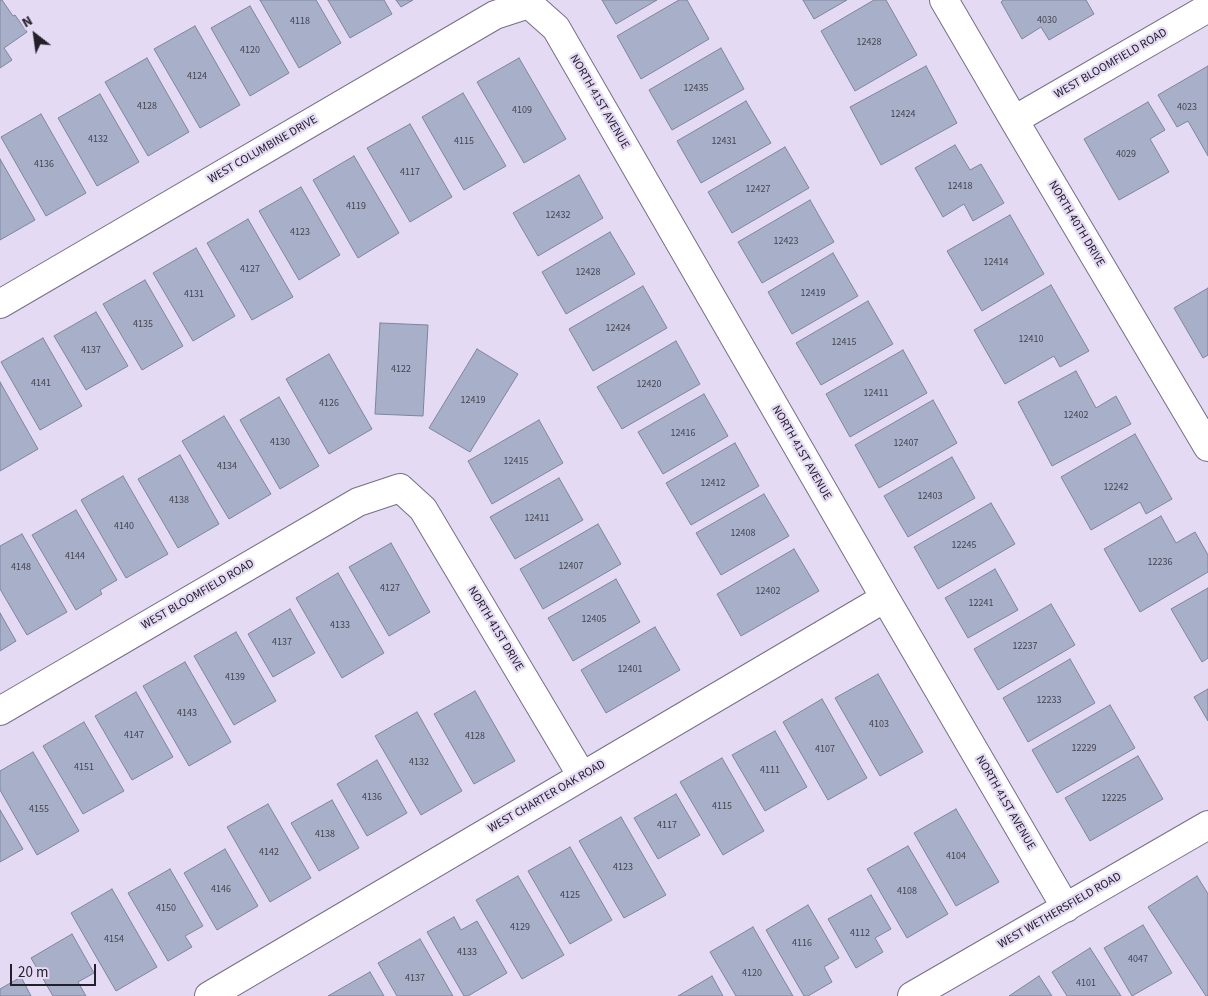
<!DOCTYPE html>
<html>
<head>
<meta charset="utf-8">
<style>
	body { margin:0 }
	#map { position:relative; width:1208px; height:996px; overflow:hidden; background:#e4daf4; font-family:"Source Sans 3",sans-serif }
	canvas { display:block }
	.north { position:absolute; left:10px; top:10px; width:50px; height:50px; -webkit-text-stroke:4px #e4daf4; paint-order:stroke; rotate:330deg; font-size:14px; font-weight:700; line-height:20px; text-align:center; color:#24202a }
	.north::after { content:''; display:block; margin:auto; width:18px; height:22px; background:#24202a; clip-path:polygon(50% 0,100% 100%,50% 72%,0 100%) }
	.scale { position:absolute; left:10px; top:964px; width:86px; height:22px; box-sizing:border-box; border:2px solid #24202a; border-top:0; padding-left:6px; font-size:15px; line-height:18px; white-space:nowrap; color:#24202a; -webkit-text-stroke:4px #e4daf4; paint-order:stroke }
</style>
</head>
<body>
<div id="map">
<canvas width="1208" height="996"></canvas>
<div class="north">N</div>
<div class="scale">20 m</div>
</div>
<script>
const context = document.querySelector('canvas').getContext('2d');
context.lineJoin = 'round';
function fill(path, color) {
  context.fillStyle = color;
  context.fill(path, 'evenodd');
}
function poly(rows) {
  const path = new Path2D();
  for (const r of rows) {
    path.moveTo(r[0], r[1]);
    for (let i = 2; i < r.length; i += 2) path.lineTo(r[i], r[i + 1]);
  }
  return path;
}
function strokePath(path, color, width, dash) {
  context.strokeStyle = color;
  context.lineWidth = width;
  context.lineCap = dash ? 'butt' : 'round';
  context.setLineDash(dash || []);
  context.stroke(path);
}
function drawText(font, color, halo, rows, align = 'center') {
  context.font = font + ' "Source Sans 3",sans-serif';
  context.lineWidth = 4.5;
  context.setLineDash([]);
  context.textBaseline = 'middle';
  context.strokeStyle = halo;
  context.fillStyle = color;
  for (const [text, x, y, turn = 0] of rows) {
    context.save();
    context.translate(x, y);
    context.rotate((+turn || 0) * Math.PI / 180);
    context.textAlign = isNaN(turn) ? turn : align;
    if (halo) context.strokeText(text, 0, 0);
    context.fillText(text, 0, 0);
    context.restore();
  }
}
const building = poly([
	[0,0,2,0,13,16,15,15,27,32,4,48,12,60,0,68,0,0],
	[260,0,316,0,341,43,299,68,260,0],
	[328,0,384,0,392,14,350,38,328,0],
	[396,0,413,0,401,7,396,0],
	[602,0,657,0,616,24,602,0],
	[679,0,687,0,709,39,641,79,617,36,679,0],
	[803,0,847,0,814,19,803,0],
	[874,0,886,0,917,55,855,91,821,31,874,0],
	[1003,0,1086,0,1094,14,1049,40,1041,27,1022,39,1001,2,1003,0],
	[250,6,289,73,250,96,211,28,250,6],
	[195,26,240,105,200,128,154,49,195,26],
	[721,48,744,89,672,130,649,90,721,48],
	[147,58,189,132,148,156,105,82,147,58],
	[519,58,566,139,524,163,477,82,519,58],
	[926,66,957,123,881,165,850,107,926,66],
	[1208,66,1208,156,1188,121,1177,127,1158,95,1208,66],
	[463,93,506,166,464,190,422,117,463,93],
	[100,94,139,162,97,186,58,118,100,94],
	[746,101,771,143,701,183,677,141,746,101],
	[1148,102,1165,130,1150,139,1169,172,1119,200,1084,139,1148,102],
	[41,114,86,193,46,216,1,137,41,114],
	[410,124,452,197,410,222,367,148,410,124],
	[955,145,970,170,981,164,1004,203,973,221,964,204,943,217,915,168,955,145],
	[785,147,809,188,732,233,708,192,785,147],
	[354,156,399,233,358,258,313,180,354,156],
	[0,159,35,220,0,240,0,159],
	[579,175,603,218,538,256,513,213,579,175],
	[301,187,340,255,299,280,259,211,301,187],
	[810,200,834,242,762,283,738,242,810,200],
	[1010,215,1044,274,982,311,947,251,1010,215],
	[248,219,293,297,252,320,207,243,248,219],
	[610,232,635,274,566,314,542,272,610,232],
	[196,248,235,316,193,341,153,273,196,248],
	[833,253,858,296,792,334,768,292,833,253],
	[145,280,183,346,142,370,103,304,145,280],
	[1051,285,1089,351,1060,367,1054,356,1005,384,974,330,1051,285],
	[643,286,667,328,593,371,569,329,643,286],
	[1208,288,1208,355,1203,358,1174,308,1208,288],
	[868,301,893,344,821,385,796,343,868,301],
	[96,312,128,366,86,390,54,336,96,312],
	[380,323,428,325,423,416,375,414,380,323],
	[43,338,82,406,40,430,1,362,43,338],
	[676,341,700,384,622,429,597,387,676,341],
	[477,349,518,374,470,452,429,428,477,349],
	[903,350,927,393,850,437,826,394,903,350],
	[329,354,372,429,329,454,286,379,329,354],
	[1076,371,1096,408,1116,396,1131,424,1052,466,1018,402,1076,371],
	[0,382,38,449,0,471,0,382],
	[704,394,728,436,663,474,638,432,704,394],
	[279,397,319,466,280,489,240,420,279,397],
	[933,400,957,443,879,488,855,445,933,400],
	[224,416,271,494,229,519,182,441,224,416],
	[539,420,563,463,492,504,468,461,539,420],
	[1135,434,1172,499,1146,514,1140,502,1091,530,1061,477,1135,434],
	[735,443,759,486,691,525,666,483,735,443],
	[180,455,219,524,178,548,138,479,180,455],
	[952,457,975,498,908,537,884,496,952,457],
	[123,476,168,554,126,578,81,500,123,476],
	[559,478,583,520,515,559,490,517,559,478],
	[764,494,789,536,721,575,696,533,764,494],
	[991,503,1015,544,938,589,914,547,991,503],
	[76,510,117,580,100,590,102,594,76,610,32,535,76,510],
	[1161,516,1176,543,1195,532,1208,555,1208,572,1140,612,1104,549,1161,516],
	[598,524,621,564,543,609,520,569,598,524],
	[22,534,67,612,27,635,0,589,0,546,22,534],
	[391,543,430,612,389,636,349,567,391,543],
	[794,549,819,591,741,636,717,594,794,549],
	[995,569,1018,610,968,638,945,598,995,569],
	[338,573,384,653,342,678,296,598,338,573],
	[616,579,640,622,573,661,548,618,616,579],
	[1208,588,1208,658,1202,662,1171,609,1208,588],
	[1051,604,1075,645,998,690,974,649,1051,604],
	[290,609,315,653,273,677,248,634,290,609],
	[0,613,16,641,0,651,0,613],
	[655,627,680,670,606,713,581,670,655,627],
	[236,632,276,701,234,725,194,656,236,632],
	[1070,659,1095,703,1028,742,1003,698,1070,659],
	[185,662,231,742,189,766,143,686,185,662],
	[878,674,923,752,880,776,835,698,878,674],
	[1208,689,1208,721,1194,697,1208,689],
	[475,691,515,761,474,784,434,714,475,691],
	[136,692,173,757,132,780,95,716,136,692],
	[822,699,867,778,828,800,783,722,822,699],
	[1110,705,1135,748,1057,793,1032,750,1110,705],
	[417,712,462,791,421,815,375,736,417,712],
	[84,722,124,791,83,814,43,746,84,722],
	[775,731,807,787,765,811,732,755,775,731],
	[33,752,79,831,37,855,0,790,0,771,33,752],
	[1138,756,1163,799,1090,841,1065,798,1138,756],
	[722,758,764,831,723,855,680,782,722,758],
	[377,760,407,813,367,836,337,784,377,760],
	[676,794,700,835,658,859,634,818,676,794],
	[332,800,359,848,319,871,291,823,332,800],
	[268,804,311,878,270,902,227,827,268,804],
	[956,809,999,882,956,906,914,833,956,809],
	[0,810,23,849,0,862,0,810],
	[621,817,666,895,624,918,579,841,621,817],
	[908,846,948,914,907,938,867,869,908,846],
	[570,847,612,920,570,944,528,871,570,847],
	[225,849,258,906,217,930,184,873,225,849],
	[170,869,203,926,185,936,192,947,168,961,128,893,170,869],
	[518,876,564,955,522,979,476,900,518,876],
	[1197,876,1208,894,1208,996,1206,996,1148,907,1197,876],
	[112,889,157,967,116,991,71,913,112,889],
	[871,895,891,929,875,938,883,952,856,968,828,919,871,895],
	[808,905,839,958,824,967,832,982,808,996,804,996,766,930,808,905],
	[454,917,461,930,477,921,507,973,468,996,464,996,427,932,454,917],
	[1143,925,1172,973,1132,996,1104,948,1143,925],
	[753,927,793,996,736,996,710,952,753,927],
	[72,934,94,973,78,982,86,996,53,996,31,958,72,934],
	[420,939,453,996,397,996,378,963,420,939],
	[1090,948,1121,996,1067,996,1052,972,1090,948],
	[370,972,384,996,328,996,370,972],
	[712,976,723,996,678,996,712,976],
	[1039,976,1052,996,1009,996,1039,976],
	[21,977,31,996,0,996,0,989,21,977]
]);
const minor = poly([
	[944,0,1014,120,1208,447],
	[1014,120,1208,8],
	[0,304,495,15,529,4,556,28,885,598,1066,908],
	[0,711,358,502,400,488,423,509,582,776],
	[209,996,885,598],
	[912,996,1208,825]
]);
const numberNames = [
	["4030",1047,21],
	["4118",300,22],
	["12428",869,43],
	["4120",250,51],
	["4124",197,77],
	["12435",696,89],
	["4128",147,107],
	["4023",1187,108],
	["4109",522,111],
	["12424",903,115],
	["4132",98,140],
	["4115",464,142],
	["12431",724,142],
	["4029",1126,155],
	["4136",44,165],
	["4117",410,173],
	["12418",960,187],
	["12427",758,190],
	["4119",356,207],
	["12432",558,216],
	["4123",300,233],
	["12423",786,242],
	["12414",996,263],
	["4127",250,270],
	["12428",588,273],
	["12419",813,294],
	["4131",194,295],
	["4135",143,325],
	["12424",618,329],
	["12410",1031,340],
	["12415",844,343],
	["4137",91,351],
	["4122",401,370],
	["4141",41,384],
	["12420",649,385],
	["12411",876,394],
	["12419",473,401],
	["4126",329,404],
	["12402",1076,416],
	["12416",683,434],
	["4130",280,443],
	["12407",906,444],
	["12415",516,462],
	["4134",227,467],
	["12412",713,484],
	["12242",1116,488],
	["12403",930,497],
	["4138",179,501],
	["12411",537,519],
	["4140",124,527],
	["12408",743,534],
	["12245",964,546],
	["4144",75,557],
	["12236",1160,563],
	["12407",571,567],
	["4148",21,568],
	["4127",390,589],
	["12402",768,592],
	["12241",981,604],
	["12405",594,620],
	["4133",340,626],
	["4137",282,643],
	["12237",1025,647],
	["12401",630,670],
	["4139",235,678],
	["12233",1049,701],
	["4143",187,714],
	["4103",879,725],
	["4147",134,736],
	["4128",475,737],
	["12229",1084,749],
	["4107",825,750],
	["4132",419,763],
	["4151",84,768],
	["4111",770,771],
	["4136",372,798],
	["12225",1114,799],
	["4115",722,807],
	["4155",39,810],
	["4117",667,826],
	["4138",325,835],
	["4142",269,853],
	["4104",956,857],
	["4123",623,868],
	["4146",221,890],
	["4108",907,892],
	["4125",570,896],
	["4150",166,909],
	["4129",520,928],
	["4112",860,934],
	["4154",114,940],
	["4116",802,944],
	["4133",467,953],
	["4047",1138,960],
	["4120",752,974],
	["4137",415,979],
	["4101",1086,984]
];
const streetNames = [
	["WEST BLOOMFIELD ROAD",1111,64,-30],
	["NORTH 41ST AVENUE",599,102,60],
	["WEST COLUMBINE DRIVE",263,150,-30],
	["NORTH 40TH DRIVE",1076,224,59],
	["NORTH 41ST AVENUE",801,453,60],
	["WEST BLOOMFIELD ROAD",198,595,-30],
	["NORTH 41ST DRIVE",495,629,59],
	["WEST CHARTER OAK ROAD",547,797,-30],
	["NORTH 41ST AVENUE",1005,803,60],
	["WEST WETHERSFIELD ROAD",1060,911,-30]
];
fill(building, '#a8b0c9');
strokePath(building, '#7d859d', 1);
strokePath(minor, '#776e85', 30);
strokePath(minor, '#fff', 28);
drawText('10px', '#454452', null, numberNames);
drawText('12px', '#24202a', '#e4daf4', streetNames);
</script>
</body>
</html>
